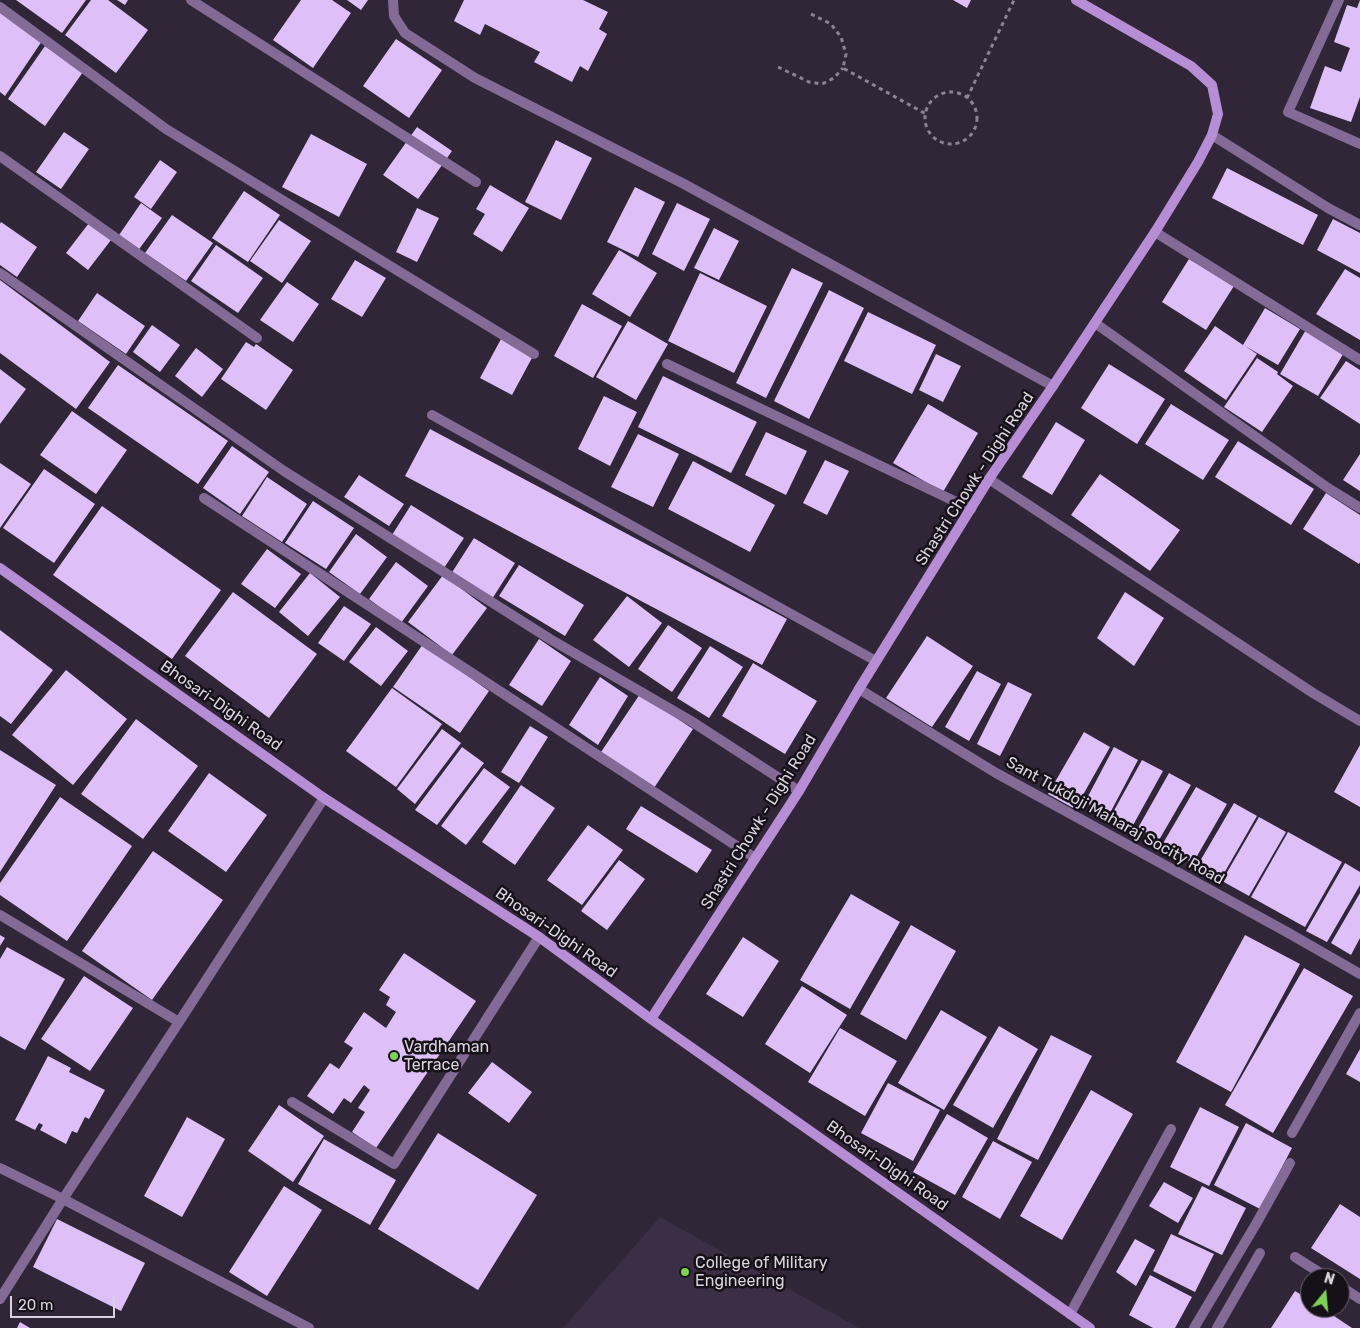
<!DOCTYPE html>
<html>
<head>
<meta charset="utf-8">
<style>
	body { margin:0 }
	#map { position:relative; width:1360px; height:1328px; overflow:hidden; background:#302638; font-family:Rubik,sans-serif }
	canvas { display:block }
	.north { position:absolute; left:1300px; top:1268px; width:50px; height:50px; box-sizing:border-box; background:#161119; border:1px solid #645f68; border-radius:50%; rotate:17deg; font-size:14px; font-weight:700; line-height:20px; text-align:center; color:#d9d3de }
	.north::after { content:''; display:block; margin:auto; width:18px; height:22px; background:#7dd154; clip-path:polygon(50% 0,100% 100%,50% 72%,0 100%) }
	.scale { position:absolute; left:10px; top:1296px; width:105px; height:22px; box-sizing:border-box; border:2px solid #d9d3de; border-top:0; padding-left:6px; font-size:15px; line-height:18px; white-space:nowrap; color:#d9d3de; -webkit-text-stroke:4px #161119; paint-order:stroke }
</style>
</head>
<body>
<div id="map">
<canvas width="1360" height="1328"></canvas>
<div class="north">N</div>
<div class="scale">20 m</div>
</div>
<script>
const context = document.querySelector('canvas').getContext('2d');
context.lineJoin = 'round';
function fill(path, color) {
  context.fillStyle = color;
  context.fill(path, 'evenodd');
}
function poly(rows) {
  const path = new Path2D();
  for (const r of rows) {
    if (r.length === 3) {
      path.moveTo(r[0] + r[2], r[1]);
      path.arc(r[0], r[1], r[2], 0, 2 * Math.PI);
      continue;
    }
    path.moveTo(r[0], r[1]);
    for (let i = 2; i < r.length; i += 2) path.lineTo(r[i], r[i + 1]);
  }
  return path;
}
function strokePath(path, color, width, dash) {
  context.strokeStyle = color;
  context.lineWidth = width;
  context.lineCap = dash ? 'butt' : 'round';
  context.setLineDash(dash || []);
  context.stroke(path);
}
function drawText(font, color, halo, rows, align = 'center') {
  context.font = font + ' Rubik,sans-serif';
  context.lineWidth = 5;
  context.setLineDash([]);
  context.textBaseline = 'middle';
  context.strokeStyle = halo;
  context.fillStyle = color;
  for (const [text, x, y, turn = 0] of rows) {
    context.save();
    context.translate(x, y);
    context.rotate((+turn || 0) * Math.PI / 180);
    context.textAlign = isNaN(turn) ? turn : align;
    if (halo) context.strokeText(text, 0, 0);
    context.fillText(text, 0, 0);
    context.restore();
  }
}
const built = poly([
	[660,1217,859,1328,563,1328]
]);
const building = poly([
	[16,0,86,0,62,33],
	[91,0,108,0,148,30,116,73,65,35],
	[117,0,128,0,125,5],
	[301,0,332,0,351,13,313,68,273,40],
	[347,0,368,0,361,10],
	[464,0,583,0,608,12,599,29,607,34,588,71,580,66,572,82,534,62,540,52,485,24,480,35,454,21],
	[953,0,971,0,967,8],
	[1360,0,1360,97,1351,122,1310,108,1325,66,1341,72,1350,48,1334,42,1347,5,1357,8],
	[0,12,42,41,5,96,0,92],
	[396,39,442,70,409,118,363,86],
	[45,46,83,72,45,126,8,99],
	[417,127,452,151,418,199,383,175],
	[64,132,89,149,61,189,36,172],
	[311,134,367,164,339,217,282,187],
	[556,140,592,158,561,220,525,202],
	[160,160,177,172,151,209,134,197],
	[1227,168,1318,215,1303,245,1212,198],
	[490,185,529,208,502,252,473,234,485,214,476,209],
	[635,187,665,202,638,257,607,242],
	[244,191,280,215,248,262,212,238],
	[141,203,162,218,137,252,117,238],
	[677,203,710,219,684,271,652,254],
	[417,208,439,218,417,262,396,252],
	[172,215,213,243,186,281,145,253],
	[1333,219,1360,233,1360,273,1317,250],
	[279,220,311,241,282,283,250,261],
	[1,222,37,247,17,277,0,265,0,224],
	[89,223,111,240,88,270,66,253],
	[714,228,739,241,719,280,694,268],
	[216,245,263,278,238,313,191,281],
	[619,250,657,273,630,317,592,294],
	[1189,259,1234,286,1206,330,1162,302],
	[355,260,386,278,362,317,331,299],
	[792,268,823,283,766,398,736,383],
	[1345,269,1360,278,1360,340,1316,314],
	[700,273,767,306,734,373,668,341],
	[0,280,110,362,76,409,0,353],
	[287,282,319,304,293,342,260,320],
	[829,290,864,308,809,419,774,401],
	[97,293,145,326,126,354,78,321],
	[582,304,622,326,593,378,554,356],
	[1265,308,1300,329,1278,365,1245,346,1257,354,1226,400,1184,371,1215,326,1243,345],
	[868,312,936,345,912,394,844,361],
	[628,321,668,344,636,400,596,377],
	[152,325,180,345,160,372,133,352],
	[1307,328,1345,351,1318,396,1280,374],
	[501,339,533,356,512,395,480,378],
	[246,342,254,347,256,344,293,370,266,410,221,379],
	[196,348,223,369,202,397,175,376],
	[936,354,961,366,943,402,919,390],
	[1257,358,1278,372,1277,374,1293,386,1262,432,1224,407],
	[1346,361,1360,370,1360,424,1320,398],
	[1109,364,1165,399,1137,444,1081,408],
	[118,365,228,441,198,484,88,408],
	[0,369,26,389,0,424],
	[663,376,757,422,731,473,638,427],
	[604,396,637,412,610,466,578,449],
	[928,404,978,433,943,492,893,463],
	[1171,404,1229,440,1203,480,1145,444],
	[72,411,127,450,96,494,40,455],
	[1056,422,1085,440,1052,495,1022,477],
	[430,429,787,619,762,665,405,476],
	[766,432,807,451,786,495,745,475],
	[638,434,679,454,653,507,611,487],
	[1238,441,1314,489,1291,525,1215,477],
	[232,446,269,472,240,514,203,488],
	[1360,454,1360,491,1343,480],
	[825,460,849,471,827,515,803,503],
	[693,461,775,505,750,552,668,509],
	[0,463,31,484,0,528],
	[44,469,95,504,54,563,3,528],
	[1100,474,1180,530,1150,571,1071,515],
	[359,475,404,504,389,526,344,497],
	[267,477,307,504,282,542,242,516],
	[1326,493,1360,515,1360,562,1359,564,1303,529],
	[313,501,354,528,326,569,285,543],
	[411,505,464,538,444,568,392,535],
	[102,506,221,590,172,659,53,575],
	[356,534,387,557,360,594,329,572],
	[474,538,515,563,492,599,451,574],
	[267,549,301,574,275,608,241,584],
	[396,562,428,586,401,623,369,599],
	[519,565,584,605,565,636,499,596],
	[310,573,340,597,308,636,279,612],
	[443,575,487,608,452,655,408,622],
	[233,592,317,654,269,718,185,656],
	[1125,592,1164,618,1134,666,1097,638],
	[627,596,662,623,629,667,593,640],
	[344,606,371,624,344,661,318,643],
	[668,625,702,648,672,692,638,669],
	[376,627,408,651,381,686,349,662],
	[0,630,53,670,11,724,0,716],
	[927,636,973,666,932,727,886,698],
	[539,639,571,661,542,706,509,685],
	[423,644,489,691,460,733,393,687],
	[710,646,743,667,709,718,677,698],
	[753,663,817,701,785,754,722,716],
	[66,670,127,719,73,785,12,735],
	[977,671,1001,684,969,741,945,727],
	[600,677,628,696,598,745,569,725],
	[1008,682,1032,694,1000,756,977,744],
	[392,688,442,724,396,787,346,751],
	[640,694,693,729,654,788,601,752],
	[136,719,198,766,143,839,81,794],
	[530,726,548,737,519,783,501,772],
	[442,729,461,743,415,804,397,789],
	[1084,732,1110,747,1075,809,1048,794],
	[1360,745,1360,807,1334,792],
	[462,747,484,763,437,825,415,810],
	[1114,747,1138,760,1109,815,1085,802],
	[0,750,56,785,0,872],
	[1142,760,1163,771,1132,827,1111,816],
	[484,768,510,787,466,845,441,826],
	[209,773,267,815,226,872,168,831],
	[1169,773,1191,785,1159,840,1138,828],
	[521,785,555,808,515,865,482,842],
	[1196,787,1227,804,1193,863,1162,845],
	[60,797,132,846,67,941,0,895,0,883],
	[1234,803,1257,816,1219,882,1196,868],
	[641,806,712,850,697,873,626,829],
	[1259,817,1286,832,1249,896,1222,881],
	[588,825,623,850,582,905,547,880],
	[1288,832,1342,862,1305,927,1251,897],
	[153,851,223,900,152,1000,82,951],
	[619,860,645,879,607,930,581,911],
	[1345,863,1360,872,1360,885,1327,942,1306,931],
	[1360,893,1360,938,1351,955,1331,943],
	[851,894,900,922,850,1009,800,980],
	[911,925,956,951,906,1040,860,1014],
	[0,935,5,938,0,946],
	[1245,935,1300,964,1231,1092,1176,1062],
	[743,937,779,961,743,1017,706,994],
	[7,947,65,979,25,1050,0,1036,0,959],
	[404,953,476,1001,376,1148,352,1132,365,1112,358,1108,370,1090,364,1085,351,1103,344,1098,333,1114,307,1096,330,1063,339,1069,353,1048,344,1042,364,1012,386,1028,396,1012,386,1005,390,997,379,990],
	[1304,968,1353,996,1273,1133,1225,1105],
	[84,976,133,1008,90,1071,41,1039],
	[802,986,847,1015,810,1073,765,1044],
	[941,1010,987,1037,944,1110,898,1083],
	[999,1026,1038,1049,993,1128,953,1105],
	[840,1028,897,1061,865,1116,808,1082],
	[1051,1035,1092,1056,1038,1160,997,1139],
	[1360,1049,1360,1082,1346,1074],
	[48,1056,71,1068,69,1072,105,1090,89,1119,85,1117,77,1133,72,1131,66,1144,40,1130,43,1125,39,1123,35,1130,15,1120],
	[492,1062,532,1092,509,1123,468,1093],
	[888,1083,940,1110,913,1161,861,1133],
	[1091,1090,1133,1114,1062,1240,1020,1216],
	[279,1105,324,1136,293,1182,248,1151],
	[1200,1107,1239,1127,1209,1186,1170,1167],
	[947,1114,988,1138,955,1195,913,1172],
	[187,1117,225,1139,182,1217,144,1196],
	[1246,1123,1292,1148,1260,1209,1214,1185],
	[438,1133,537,1195,478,1290,378,1229],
	[324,1139,396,1180,370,1225,298,1184],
	[993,1141,1032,1162,1000,1219,962,1197],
	[1164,1182,1193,1198,1178,1223,1149,1206],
	[284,1186,322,1210,267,1296,229,1272],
	[1202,1186,1246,1208,1222,1255,1178,1234],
	[1340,1204,1360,1217,1360,1279,1311,1248],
	[57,1219,145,1263,121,1311,33,1267],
	[1171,1234,1214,1254,1195,1292,1153,1271],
	[1135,1239,1155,1250,1136,1286,1116,1272],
	[1150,1275,1192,1297,1175,1328,1153,1328,1129,1315],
	[1295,1291,1310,1300,1310,1308,1322,1308,1352,1328,1271,1328],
	[20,1322,30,1328,17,1328]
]);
const path = poly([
	[811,14,831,24,841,37,846,54,843,68,926,114],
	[778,67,809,82,822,84,834,78,843,68],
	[951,118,26],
	[967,98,1014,0]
]);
const lane = poly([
	[432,415,876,661],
	[1217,1328,1260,1253]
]);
const street = poly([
	[191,0,476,182],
	[393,0,394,16,405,33,475,78,684,184,1053,386],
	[1339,0,1288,112,1360,144],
	[0,7,166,129,534,354],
	[1212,135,1328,208,1360,225],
	[0,156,257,338],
	[1155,232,1360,360],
	[0,273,284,471,550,639,691,721,799,791],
	[1095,323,1328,488,1360,508],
	[667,364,971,509],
	[989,479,1313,693,1360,721],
	[204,498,755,858],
	[859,689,996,773,1285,931,1360,974],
	[0,915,179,1022,324,798],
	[292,1102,394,1164,539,937],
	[1292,1133,1360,1013],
	[0,1168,63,1199,309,1328],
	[1295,1257,1328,1278],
	[1340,1286,1360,1299],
	[0,1299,63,1199,179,1022],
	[1070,1314,1171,1129],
	[1194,1328,1256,1224,1290,1163]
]);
const secondary = poly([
	[0,568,324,798,539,937,651,1019,1090,1328],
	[651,1019,799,791,859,689,989,479,1053,386,1155,232,1198,162,1212,135,1218,114,1212,85,1191,66,1076,0]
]);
const markers = [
	[394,1056,5,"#7dd154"],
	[685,1272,5,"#7dd154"]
];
const streetNames = [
	["Shastri Chowk - Dighi Road",975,479,-57],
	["Bhosari-Dighi Road",221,706,35],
	["Sant Tukdoji Maharaj Socity Road",1115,821,29],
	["Shastri Chowk - Dighi Road",759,822,-58],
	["Bhosari-Dighi Road",556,933,35],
	["Bhosari-Dighi Road",887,1166,35]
];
const poiNames = [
	["Vardhaman",404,1047],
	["Terrace",404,1065],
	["College of Military",695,1263],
	["Engineering",695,1281]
];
fill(built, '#3b2e45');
fill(building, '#dfbff8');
strokePath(path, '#8c8492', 3, [4, 4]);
strokePath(lane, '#846a97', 10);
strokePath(street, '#846a97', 10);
strokePath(secondary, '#b78dd5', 10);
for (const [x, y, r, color] of markers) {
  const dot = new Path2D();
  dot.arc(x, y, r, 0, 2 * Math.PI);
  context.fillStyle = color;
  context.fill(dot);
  strokePath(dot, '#161119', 2);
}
drawText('16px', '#d9d3de', '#161119', streetNames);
drawText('16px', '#d9d3de', '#161119', poiNames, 'left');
</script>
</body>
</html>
